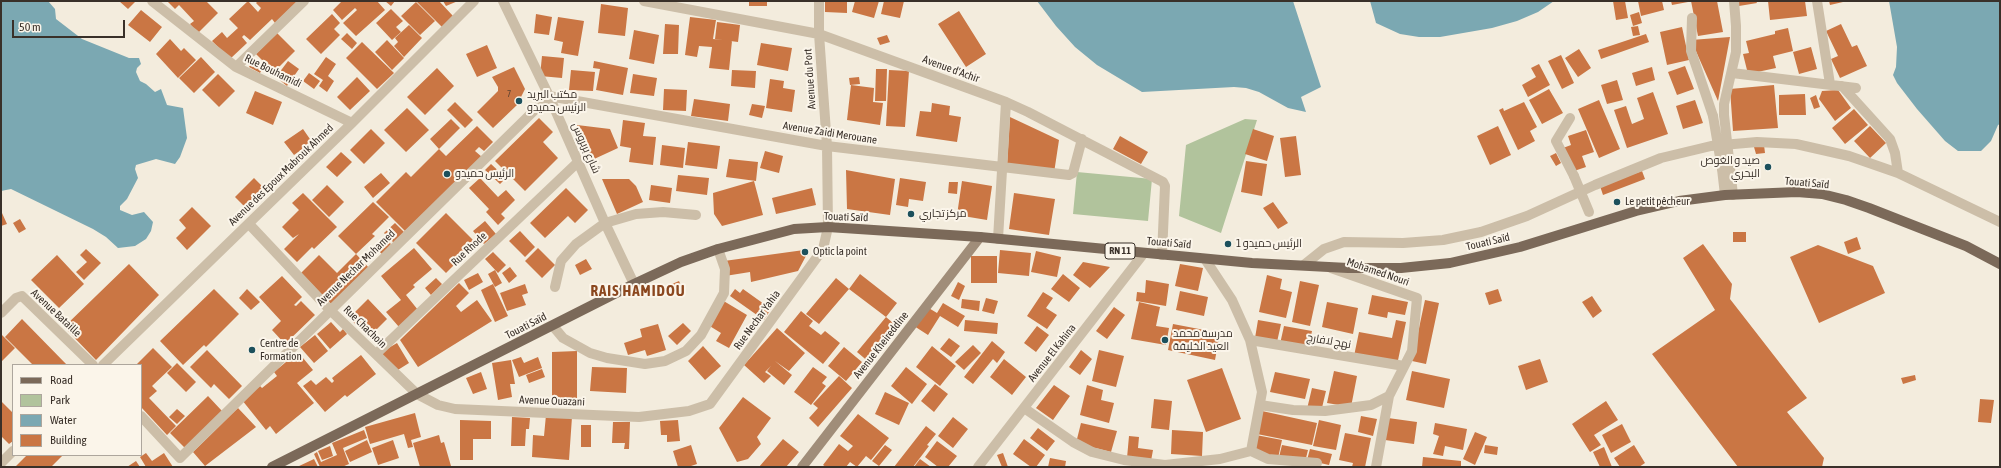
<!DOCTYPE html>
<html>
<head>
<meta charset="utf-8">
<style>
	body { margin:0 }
	#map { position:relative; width:2001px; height:468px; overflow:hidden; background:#f3ecdd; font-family:"Asap Condensed",sans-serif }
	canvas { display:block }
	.frame { position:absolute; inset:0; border:2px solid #393029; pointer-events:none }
	.legend { position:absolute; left:12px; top:364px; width:130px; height:92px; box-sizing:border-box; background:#fbf5ea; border:1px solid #ada69d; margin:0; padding:5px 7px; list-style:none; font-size:12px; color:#393029 }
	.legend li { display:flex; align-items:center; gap:8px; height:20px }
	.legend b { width:20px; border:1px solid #ada69d }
	.scale { position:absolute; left:12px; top:20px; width:113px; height:18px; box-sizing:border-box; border:2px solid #393029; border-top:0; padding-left:5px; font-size:12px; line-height:14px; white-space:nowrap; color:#393029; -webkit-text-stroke:3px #fbf5ea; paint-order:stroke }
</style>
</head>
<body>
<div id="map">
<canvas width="2001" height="468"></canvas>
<div class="frame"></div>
<ul class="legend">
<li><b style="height:5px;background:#7b6959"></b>Road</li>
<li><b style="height:11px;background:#b1c39c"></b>Park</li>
<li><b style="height:11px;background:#7ba8b2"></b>Water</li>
<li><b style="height:11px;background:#ca7644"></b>Building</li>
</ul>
<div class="scale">50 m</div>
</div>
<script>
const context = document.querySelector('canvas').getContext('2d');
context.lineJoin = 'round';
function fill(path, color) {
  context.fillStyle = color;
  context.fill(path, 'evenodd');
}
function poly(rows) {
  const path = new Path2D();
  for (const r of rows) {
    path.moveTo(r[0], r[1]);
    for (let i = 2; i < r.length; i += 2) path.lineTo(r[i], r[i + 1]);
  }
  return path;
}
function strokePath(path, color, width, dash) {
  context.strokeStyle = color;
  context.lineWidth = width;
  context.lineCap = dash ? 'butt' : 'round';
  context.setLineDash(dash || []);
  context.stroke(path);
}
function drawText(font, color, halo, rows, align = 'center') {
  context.font = font + ' "Asap Condensed",Cairo,sans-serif';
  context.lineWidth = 4;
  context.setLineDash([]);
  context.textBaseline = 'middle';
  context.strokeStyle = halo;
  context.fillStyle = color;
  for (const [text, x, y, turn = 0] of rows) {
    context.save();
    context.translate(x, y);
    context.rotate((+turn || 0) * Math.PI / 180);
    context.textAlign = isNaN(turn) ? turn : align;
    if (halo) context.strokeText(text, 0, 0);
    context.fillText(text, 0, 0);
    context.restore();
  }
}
const green = poly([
	[1245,119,1257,120,1221,233,1179,216,1186,145],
	[1077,172,1152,179,1148,221,1073,214]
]);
const water = poly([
	[1,1,48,1,55,9,56,19,82,39,129,58,139,58,141,64,137,68,136,72,140,81,146,84,155,92,161,89,167,105,183,108,187,138,180,157,175,164,156,159,136,165,135,169,138,178,127,199,120,206,120,210,132,215,144,212,153,222,151,231,146,239,135,246,118,248,106,237,93,229,11,189,1,191],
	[1037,1,1293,1,1321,87,1301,97,1306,112,1288,108,1259,92,1246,88,1234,87,1142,92,1097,65,1075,47,1056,26],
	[1370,1,1554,1,1538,12,1517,21,1492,28,1440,37,1419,37,1400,34,1376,23],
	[1889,1,2000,1,2000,124,1998,125,1991,141,1981,151,1958,151,1945,141,1917,109,1897,83,1893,75,1896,67,1897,47]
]);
const building = poly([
	[119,1,136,1,128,9],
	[167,1,206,1,218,13,198,33,190,24,194,21,179,5,175,9],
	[248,1,258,12,261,8,256,3,258,1,298,1,275,23,272,19,250,40,244,35,242,37,247,43,230,59,212,41,222,32,227,38,238,28,229,19],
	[342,1,377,1,385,10,356,36,343,23,357,10,355,8,342,20,333,10],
	[385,1,395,1,391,6],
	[416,1,439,1,453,16,442,27],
	[443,1,458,1,446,6],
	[749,1,767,1,767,6,749,6],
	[825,1,847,1,847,13,825,12],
	[855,1,879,1,874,18,852,12],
	[884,1,904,1,900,18,881,14],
	[1613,1,1625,1,1628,18,1616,20],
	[1638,1,1662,1,1664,10,1641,16],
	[1671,1,1688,1,1688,2,1672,5],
	[1691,1,1717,1,1723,32,1698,36],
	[1738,1,1756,1,1757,3,1739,6],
	[1768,1,1805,1,1807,16,1770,20],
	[1829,1,1843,1,1843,2,1830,5],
	[416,2,435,21,420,35,401,16],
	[601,4,628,8,625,36,598,33],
	[391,9,403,21,396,27,401,32,392,40,376,23],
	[141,10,162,27,150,42,128,25],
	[959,11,986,54,966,67,938,24],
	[1639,12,1642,23,1633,26,1630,15],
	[332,14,340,23,334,29,340,35,321,54,306,39],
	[536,14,552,17,549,35,534,33],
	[558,17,584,21,578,56,561,53,563,42,554,40],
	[690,17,716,20,713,39,732,41,729,70,709,68,712,47,699,46,697,57,685,55],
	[717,22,740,25,738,42,715,39],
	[665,24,679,25,678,54,663,54],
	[1841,24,1852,47,1857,45,1867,66,1840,78,1831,59,1838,56,1826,31],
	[409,25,422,38,404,57,394,46,398,42,395,38],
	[1638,26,1640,35,1633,36,1631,27],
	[1682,27,1689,60,1667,65,1660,32],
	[1788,28,1793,51,1773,56,1776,68,1748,74,1743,54,1749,53,1746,41,1775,34,1775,31],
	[634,30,659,35,654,64,629,59],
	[277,33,295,51,274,72,256,54],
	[347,33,357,43,352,49,341,39],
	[1646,34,1649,42,1601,59,1598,50],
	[887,35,890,42,880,45,877,38],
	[1730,37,1718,101,1691,40],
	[170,39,181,51,184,48,196,60,178,78,156,54],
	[387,40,404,58,392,70,375,52],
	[362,42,394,73,377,89,346,58],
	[761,43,792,48,788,71,757,65],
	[487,45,497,68,477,77,466,54],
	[1811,47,1817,69,1799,74,1793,52],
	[1579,49,1591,68,1578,77,1565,58],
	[1561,55,1574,83,1562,89,1548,61],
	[542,56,564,58,562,78,540,76],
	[201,57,215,72,194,93,179,78],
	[326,57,336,64,328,76,334,81,327,92,319,86,323,80,314,74],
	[253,60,264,66,260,73,249,67],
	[288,61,299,69,287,86,276,77],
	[594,61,628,68,623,95,596,90,600,69,593,68],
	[1539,64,1550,85,1528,97,1522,85,1536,77,1531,68],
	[1685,66,1694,89,1677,95,1668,72],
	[514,67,525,89,517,105,493,128,477,112,498,91,498,87,492,77],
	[1652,67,1655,80,1636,86,1632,73],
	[437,68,454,86,425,115,407,97],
	[876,69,887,69,886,101,875,101],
	[571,70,595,72,593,91,569,90],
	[732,70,756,71,755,88,731,86],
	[889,70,909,71,905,127,886,126],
	[309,73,320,81,314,89,303,81],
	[218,74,235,91,219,107,202,90],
	[633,74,657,78,654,96,630,93],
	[357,77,370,91,350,110,337,97],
	[859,77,860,84,850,85,849,78],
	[770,79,784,81,783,88,795,90,792,112,766,108],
	[1617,80,1623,100,1607,104,1601,85],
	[851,85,874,88,873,102,883,103,880,125,847,120],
	[1774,85,1778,128,1733,131,1730,89],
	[664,89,687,90,686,111,663,110],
	[1549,89,1563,113,1542,124,1529,100],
	[1838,90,1851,108,1835,121,1819,99,1822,91],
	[255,91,282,102,273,125,246,113],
	[1653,92,1668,134,1627,148,1614,110,1626,106,1632,124,1644,119,1637,98],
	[1805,94,1806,115,1779,115,1779,95],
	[1816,95,1820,107,1814,109,1810,98],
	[694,99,730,104,728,121,691,116],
	[1599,100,1620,149,1599,158,1578,109],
	[1695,100,1703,123,1683,129,1676,106],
	[455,102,473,120,465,128,447,110],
	[1524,102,1537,127,1530,131,1535,141,1518,150,1499,110,1503,108,1504,111],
	[932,103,950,106,949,115,961,117,957,142,916,136,920,111,931,112],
	[752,104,765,106,762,118,749,115],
	[407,108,429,130,406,152,384,130],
	[1854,109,1868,125,1845,144,1832,128],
	[1010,117,1059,140,1054,173,1007,166],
	[539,118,553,132,543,142,558,158,525,191,495,161],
	[451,119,460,128,439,149,430,139],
	[623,120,645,123,643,136,656,137,653,165,629,162,631,148,620,146],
	[577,125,610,129,618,148,592,160],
	[477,126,493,142,484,151,479,147,475,151,482,157,405,231,376,202,406,172,411,177,439,149,446,156],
	[1498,126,1511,155,1490,165,1477,136],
	[1870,126,1886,143,1870,158,1854,141],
	[303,129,312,142,294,155,284,142],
	[371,129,385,143,364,164,350,150],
	[1253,129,1274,136,1267,161,1245,154],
	[1586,130,1594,152,1582,156,1586,167,1571,172,1563,148,1571,145,1568,136],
	[1120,136,1148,152,1141,164,1113,149],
	[1296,136,1301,175,1285,177,1280,138],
	[688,142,720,146,717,169,685,165],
	[662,145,685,148,683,168,660,165],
	[1764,145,1765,153,1756,154,1754,147],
	[765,151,783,156,779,173,760,168],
	[341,152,352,162,337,177,326,167],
	[1556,153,1561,163,1556,166,1550,156],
	[729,159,758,162,756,181,726,177],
	[1246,161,1267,164,1262,196,1241,192],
	[491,164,506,178,500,184,485,170],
	[846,170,895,179,890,215,847,209],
	[1642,171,1645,179,1603,195,1600,186],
	[381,173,390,183,373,198,364,187],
	[678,175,709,178,707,195,676,191],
	[254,178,266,190,247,209,235,197],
	[480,178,498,197,506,190,515,200,501,214,505,218,498,225,486,212,489,209,469,188],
	[900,178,926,182,923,201,909,199,908,207,896,205],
	[602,179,629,179,636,186,643,202,617,214],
	[754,181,763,215,722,226,714,214,713,193],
	[962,181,992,186,987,220,957,215],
	[949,182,958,182,957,194,948,193],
	[327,185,344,202,329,217,312,200],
	[651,185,672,188,670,203,649,200],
	[566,188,588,210,575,223,568,216,545,238,530,223],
	[812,188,816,205,776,214,772,198],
	[303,193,337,227,314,249,312,247,297,262,284,249,299,234,293,238,282,227,299,210,292,203],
	[1014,193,1055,199,1049,235,1009,229],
	[373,202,389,217,372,234,375,236,356,254,338,236],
	[1273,202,1288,223,1278,229,1263,208],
	[192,207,211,226,187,250,176,238,186,228,179,220],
	[2,213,7,224,1,226,1,214],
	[446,213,476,243,446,273,416,243],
	[20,219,26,229,19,233,13,223],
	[485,221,496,234,484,244,473,231],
	[395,223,404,232,394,243,384,233],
	[520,231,535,247,525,257,509,241],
	[1733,232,1746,232,1746,242,1733,242],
	[384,237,391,244,382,254,374,247],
	[1857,237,1861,249,1848,254,1844,242],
	[1703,244,1732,284,1730,299,1807,398,1787,412,1824,458,1822,467,1738,467,1652,354,1715,310,1683,258],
	[1818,245,1873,266,1885,293,1819,323,1790,257],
	[414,248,432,269,413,285,415,287,406,295,418,310,399,327,386,312,401,300,381,276],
	[538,248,555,265,542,278,525,261],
	[86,249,101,263,84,280,76,272,87,262,80,255],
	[804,250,806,256,798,271,751,282,750,272,725,276,724,261],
	[1000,250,1031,253,1029,276,998,273],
	[1036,251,1061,257,1057,277,1031,272],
	[493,252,506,265,498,273,485,259],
	[356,254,369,268,332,305,301,273,319,255,337,273],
	[57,255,84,284,59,308,31,280],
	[971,256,997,256,997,283,971,283],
	[586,259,592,269,580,275,575,265],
	[1083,262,1110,267,1090,288,1073,275],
	[129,264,159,295,96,360,64,327],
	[1180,264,1203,268,1198,291,1175,286],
	[510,267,517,276,509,283,502,273],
	[495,270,502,283,495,287,488,274],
	[478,273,483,282,469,290,464,280],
	[860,274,897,303,886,317,849,289],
	[1063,274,1080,288,1069,302,1051,289],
	[1267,275,1282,279,1280,289,1292,292,1286,318,1259,312],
	[282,276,302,297,294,305,296,306,301,301,315,315,285,344,272,330,281,321,259,297],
	[436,278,442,284,431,295,425,288],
	[836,278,849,289,819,324,806,314],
	[1146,280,1169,284,1166,306,1136,301,1137,292,1145,293],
	[679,281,683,290,675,293,672,284],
	[1300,281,1319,285,1310,326,1292,322],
	[958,282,965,286,959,300,951,296],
	[459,283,469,293,456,306,461,312,477,300,492,321,418,367,400,340],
	[493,284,508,316,495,322,481,290],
	[525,284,528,293,522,295,526,305,507,311,500,293],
	[214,289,239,314,206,347,204,345,183,365,160,341],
	[247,289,260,302,251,310,239,298],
	[735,289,740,293,743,289,771,309,764,320,730,296],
	[1498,289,1502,301,1489,305,1485,293],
	[1180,291,1208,297,1204,316,1176,310],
	[1043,292,1053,298,1046,308,1057,315,1047,329,1027,316],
	[1372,295,1408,302,1405,315,1388,312,1387,318,1368,314],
	[1592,296,1602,311,1593,318,1582,302],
	[986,298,998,301,994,314,982,311],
	[368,299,387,319,369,337,349,318],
	[962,299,980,301,979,311,961,308],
	[722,300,747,315,729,348,716,341,721,333,708,325],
	[1425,300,1439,303,1426,364,1412,361],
	[1139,302,1160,307,1156,326,1169,328,1166,345,1131,339],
	[1327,302,1358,308,1353,334,1322,327],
	[943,303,965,316,958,327,940,316,928,335,914,326,927,307,937,313],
	[1114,307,1125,315,1107,339,1096,331],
	[801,311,813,321,809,326,821,335,825,331,840,343,823,364,784,332],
	[886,317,899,328,870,363,857,352],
	[22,319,67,365,33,365,5,337],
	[965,320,998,323,997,334,964,331],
	[1258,320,1281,324,1277,342,1255,338],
	[1396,320,1406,322,1397,365,1354,356,1359,332,1392,338],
	[331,322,340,332,343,329,347,334,330,349,317,334],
	[683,323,691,331,677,345,668,336],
	[658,324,666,350,647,356,645,350,628,355,624,343,642,337,640,329],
	[1173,324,1220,333,1215,360,1168,350],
	[1037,326,1049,335,1036,352,1024,343],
	[1284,326,1312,331,1308,350,1280,344],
	[777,328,805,353,789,371,775,361,792,375,784,385,767,371,771,366,765,372,771,376,764,383,744,365],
	[1,334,15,348,1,362],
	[315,335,328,351,314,363,300,347],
	[949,338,960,346,951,357,940,349],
	[992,341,1005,352,997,363,993,359,973,384,964,377],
	[397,343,409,363,393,373,380,353],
	[973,345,981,353,964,370,955,362],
	[703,346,721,366,705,380,688,361],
	[932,346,956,366,940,386,916,367],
	[844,347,862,362,846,381,828,366],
	[153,348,172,367,152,386,157,391,149,398,176,426,167,435,141,407,141,365,136,365],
	[207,350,242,386,229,399,214,384,211,388,190,367],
	[1081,350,1092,359,1080,375,1069,367],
	[1099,350,1124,356,1116,387,1092,381],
	[577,351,577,398,552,398,552,352],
	[298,352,313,370,297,383,314,403,276,434,270,426,266,430,242,400,260,386,262,388,277,376,274,372],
	[361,355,376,374,347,397,345,395,325,412,303,386,311,380,316,385,326,377,332,383,334,381,332,378],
	[521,357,524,363,538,357,542,368,519,377,512,360],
	[1004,359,1026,377,1012,395,990,377],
	[1540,359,1548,382,1526,390,1518,366],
	[511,360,515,384,510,384,512,397,498,400,492,363],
	[177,363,196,382,186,392,167,373],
	[592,367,627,368,626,393,590,391],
	[813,367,827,377,822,383,826,386,811,405,794,392],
	[906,367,927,384,912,404,891,386],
	[1222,368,1241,419,1206,432,1187,380],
	[542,369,545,377,529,383,526,375],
	[1334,371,1357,376,1351,407,1327,403],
	[1412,371,1450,379,1444,408,1406,400],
	[481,372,487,389,473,394,466,378],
	[1275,372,1310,379,1305,399,1270,392],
	[1915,375,1916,380,1903,384,1901,378],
	[839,376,852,388,818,427,809,418,818,408,813,404],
	[935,384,948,394,934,412,921,401],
	[1054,385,1070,396,1053,420,1036,408],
	[1087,385,1103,390,1101,400,1114,403,1109,423,1080,415],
	[1312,388,1326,391,1321,412,1307,409],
	[885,392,909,403,899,425,875,414],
	[208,396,222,411,185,448,170,433],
	[743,397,771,418,757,437,761,444,748,459,737,462,719,428],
	[1154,399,1172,401,1169,430,1151,428],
	[1980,399,1994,400,1991,423,1978,422],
	[1,401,13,413,13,441,9,444,1,436],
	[1606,401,1618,420,1594,435,1601,445,1590,452,1572,424],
	[238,408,256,427,205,466,193,452],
	[177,409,185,416,177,424,169,417],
	[1262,411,1317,423,1312,445,1257,434],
	[415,413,421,437,411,440,413,447,408,448,404,434,370,444,365,427],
	[858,414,889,438,871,460,866,456,857,467,850,462,846,467,826,467,823,465,839,444,848,451,853,446,840,436],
	[546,415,572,417,569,460,532,457,533,435,544,436],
	[1361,416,1377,419,1373,436,1358,432],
	[512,417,530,418,529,429,526,429,525,446,511,446],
	[953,417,968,429,953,448,938,436],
	[1388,418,1417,422,1414,444,1385,440],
	[460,420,491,421,491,439,473,439,473,460,460,460],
	[678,420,680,441,667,442,667,435,661,435,660,421],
	[1319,420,1341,425,1336,450,1313,446],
	[613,422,630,422,629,449,624,449,625,443,612,443],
	[1081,423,1117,431,1111,452,1076,443],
	[1435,423,1467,429,1463,450,1445,446,1443,456,1433,454,1439,436,1433,434],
	[1622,424,1631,442,1611,453,1602,435],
	[581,425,591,425,591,447,581,447],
	[926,426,936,434,927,445,929,446,913,467,894,467],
	[1038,428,1055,441,1047,451,1030,438],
	[364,430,367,438,343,448,349,464,342,467,320,467,314,454,317,452,321,462,337,455,332,443],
	[1172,430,1203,432,1202,456,1171,454],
	[1475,432,1487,437,1475,465,1463,459],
	[1345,433,1371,438,1365,467,1352,467,1353,463,1339,460],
	[439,435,441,443,444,442,451,466,420,467,413,443],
	[1256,435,1282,440,1278,458,1253,452],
	[1129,436,1139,437,1138,448,1153,450,1151,461,1127,458],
	[783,439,799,452,786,467,759,467],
	[1024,439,1045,455,1036,467,1031,467,1013,454],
	[367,440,372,452,350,462,345,451],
	[393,440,399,458,378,465,372,448],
	[937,441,957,456,948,467,938,467,925,457],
	[691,445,697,464,688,467,678,467,673,451],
	[885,445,892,450,879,466,872,461],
	[1282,445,1308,450,1305,462,1279,457],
	[1485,445,1498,447,1497,455,1484,453],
	[1634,445,1645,463,1639,467,1620,467,1614,458],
	[330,446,333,456,322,460,318,451],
	[1604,447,1612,467,1600,467,1593,452],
	[1310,449,1332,454,1329,465,1307,460],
	[146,453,152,461,164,453,173,467,146,467,140,457],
	[1003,453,1008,467,1002,467,997,455],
	[27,455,63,455,51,467,15,467],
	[1423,457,1461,461,1461,467,1422,467],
	[1050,458,1066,461,1065,467,1048,467],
	[314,459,318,467,297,467],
	[920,459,931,467,914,467],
	[136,461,140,467,127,467]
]);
const street = poly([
	[152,1,236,67,352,123],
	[503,1,549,96,605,223,634,284],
	[644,1,819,34,1006,102,1028,112,1163,182,1165,186,1162,255],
	[1817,1,1830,84],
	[1692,18,1691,51,1713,116],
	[236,67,304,1],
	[1732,73,1856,88],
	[1842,86,1890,139,1895,153,1898,173],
	[1724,115,1724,104,1736,52,1736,26,1734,1],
	[1570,118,1556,141,1574,176],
	[1730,168,1733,195],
	[1722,169,1725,195],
	[249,224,330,310,417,394,438,405,455,409,639,417,689,411,710,404,823,249,828,227,827,146,819,34,819,1],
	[998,239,1006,102],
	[1304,265,1324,249,1344,242,1403,243,1443,240,1481,232,1527,216,1595,185,1661,158,1711,146,1757,142,1796,144,1849,156,1898,173,2000,222],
	[1331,268,1417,298,1412,351,1389,396,1376,467],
	[555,287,561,261,576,244,605,223,636,214,663,212,696,215],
	[1,313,16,298,22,296,93,365],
	[553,326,563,338,590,353,607,358,645,364,665,361,686,351,701,335,724,293,725,269,718,249],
	[1250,340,1404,366],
	[376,354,578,162],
	[103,365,352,123,474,1],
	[1260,405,1293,410,1325,411,1371,405,1389,396],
	[1024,408,1073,442,1092,452,1124,460,1165,465,1220,459,1251,451,1262,392,1250,340,1232,300,1205,259],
	[141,416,180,458,549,96,827,146,1069,175,1073,173,1082,139],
	[1251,451,1268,459,1317,463],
	[1,463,13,451],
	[978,467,1144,253]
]);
const secondary = poly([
	[802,467,980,237]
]);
const primary = poly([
	[272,467,634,284,681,262,718,249,794,229,828,227,980,237,1252,263,1348,268,1401,268,1450,263,1520,247,1636,211,1679,201,1725,195,1797,192,1822,194,1846,200,1869,208,1966,246,2000,264]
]);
const streetBridge = poly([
	[1724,115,1730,168],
	[1713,116,1722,169],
	[1574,176,1589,212]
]);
const markers = [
	[519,101,4,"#1c505c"],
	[1768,167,4,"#1c505c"],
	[447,174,4,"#1c505c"],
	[1617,202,4,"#1c505c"],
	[911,214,4,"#1c505c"],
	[1228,244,4,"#1c505c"],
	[805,252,4,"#1c505c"],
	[1165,340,4,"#1c505c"],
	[252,350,4,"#1c505c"]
];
const numberNames = [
	["7",509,94]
];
const shields = [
	[1120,251,30]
];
const shieldNames = [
	["RN 11",1120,251]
];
const streetNames = [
	["Avenue d'Achir",951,69,20],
	["Rue Bouhamidi",273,71,26],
	["Avenue du Port",810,79,-94],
	["Avenue Zaidi Merouane",830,133,9],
	["شارع بربروس",586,148,66],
	["Avenue des Epoux Mabrouk Ahmed",281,175,-44],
	["Touati Saïd",1807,183,5],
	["Touati Saïd",846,217,2],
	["Touati Saïd",1488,242,-13],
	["Touati Saïd",1169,243,5],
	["Rue Rhode",469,249,-43],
	["Avenue Nechar Mohamed",356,268,-44],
	["Mohamed Nouri",1378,272,19],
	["Avenue Bataille",56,313,43],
	["Rue Nechar Yahia",757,320,-54],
	["Touati Saïd",526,326,-27],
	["Rue Chachoin",365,327,44],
	["نهج لافارج",1329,341,10],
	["Avenue Kheireddine",881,345,-52],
	["Avenue El Kahina",1052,353,-52],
	["Avenue Ouazani",552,401,2]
];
const poiNames = [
	["مكتب البريد",527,95],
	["الرئيس حميدو",527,108],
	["صيد و الغوص",1760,161,"right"],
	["البحري",1760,174,"right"],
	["الرئيس حميدو",455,174],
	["Le petit pêcheur",1625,202],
	["مركز تجاري",919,214],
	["الرئيس حميدو 1",1236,244],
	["Optic la point",813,252],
	["مدرسة محمد",1173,334],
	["العيد الخليفة",1173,347],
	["Centre de",260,344],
	["Formation",260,357]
];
const districtNames = [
	["RAIS HAMIDOU",638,291]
];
fill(green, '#b1c39c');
fill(water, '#7ba8b2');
fill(building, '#ca7644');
strokePath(street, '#ccbea8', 10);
strokePath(secondary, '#a08d79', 10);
strokePath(primary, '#7b6959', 10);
strokePath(streetBridge, '#ccbea8', 10);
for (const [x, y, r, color] of markers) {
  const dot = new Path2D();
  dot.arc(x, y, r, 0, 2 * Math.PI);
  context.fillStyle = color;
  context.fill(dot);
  strokePath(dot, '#fbf5ea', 1.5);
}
drawText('9px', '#5d4230', null, numberNames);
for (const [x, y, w] of shields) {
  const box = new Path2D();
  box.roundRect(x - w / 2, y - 8, w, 16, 3);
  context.fillStyle = '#fbf5ea';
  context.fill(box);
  strokePath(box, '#393029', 1);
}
drawText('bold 10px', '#393029', null, shieldNames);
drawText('11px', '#393029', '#fbf5ea', streetNames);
drawText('11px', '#393029', '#fbf5ea', poiNames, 'left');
context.letterSpacing = '1px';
drawText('bold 15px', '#8b471e', '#fbf5ea', districtNames);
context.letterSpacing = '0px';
</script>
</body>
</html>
